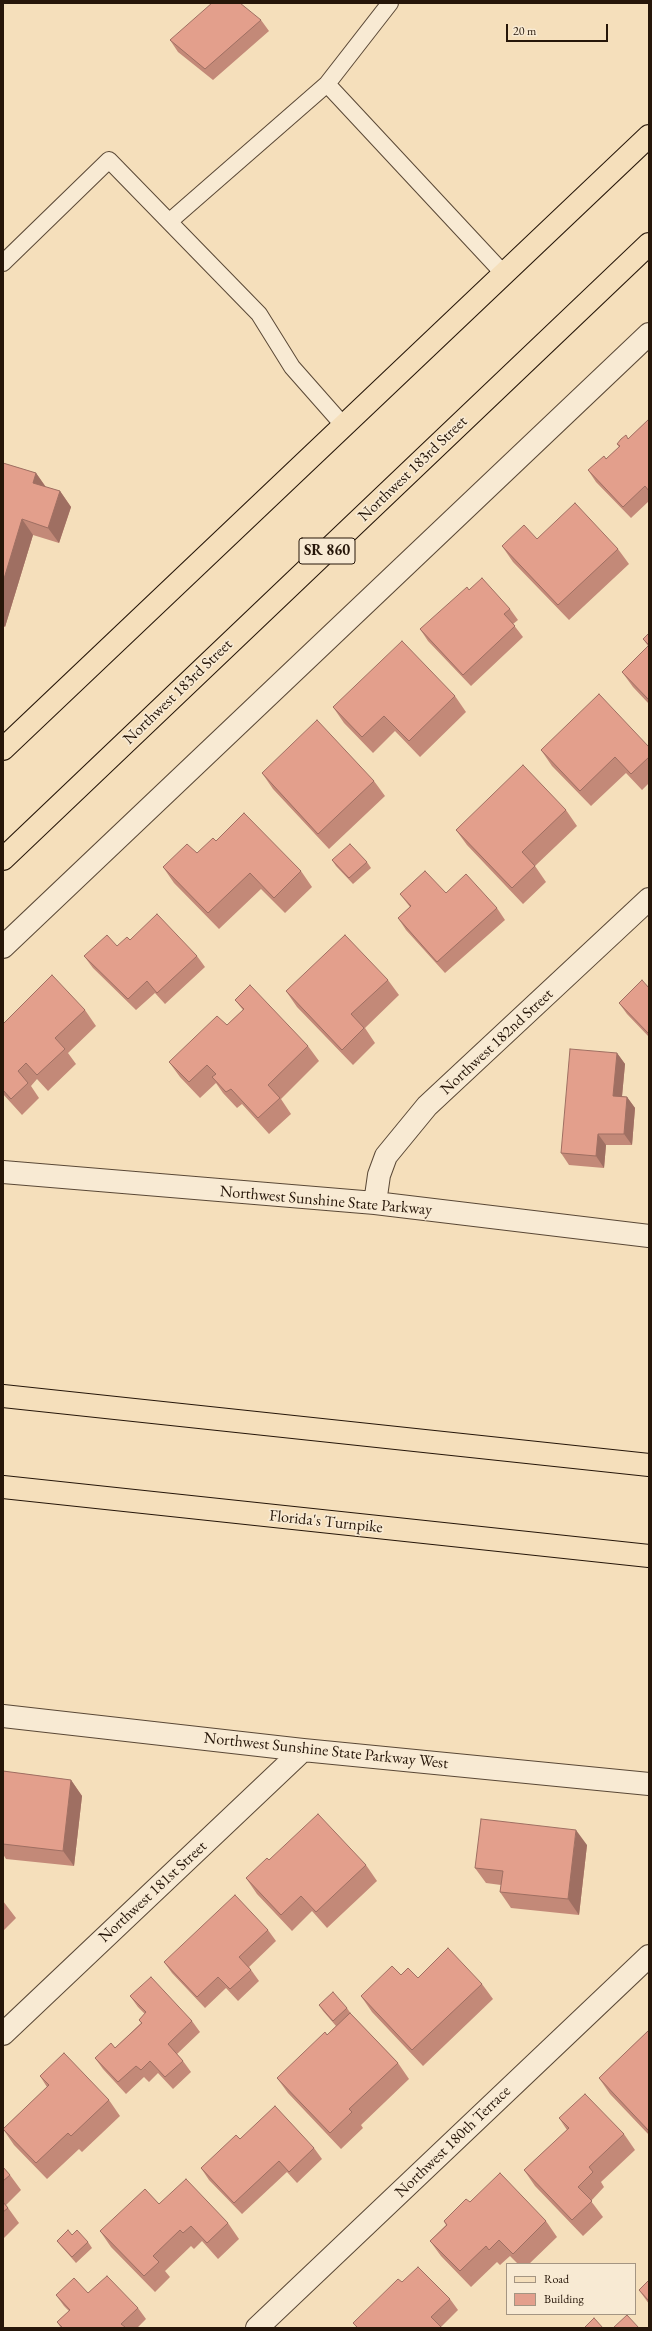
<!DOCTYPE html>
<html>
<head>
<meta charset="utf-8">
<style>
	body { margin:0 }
	#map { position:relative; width:652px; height:2331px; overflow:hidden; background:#f5dfbb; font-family:"EB Garamond",serif }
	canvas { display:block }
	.frame { position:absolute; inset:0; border:4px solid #261609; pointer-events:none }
	.legend { position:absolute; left:506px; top:2263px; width:130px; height:52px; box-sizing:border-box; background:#f8ead3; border:1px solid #a49582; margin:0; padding:5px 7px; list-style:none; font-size:12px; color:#261609 }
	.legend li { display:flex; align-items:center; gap:8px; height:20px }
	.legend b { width:20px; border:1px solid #a49582 }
	.scale { position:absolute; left:506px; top:24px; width:102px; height:18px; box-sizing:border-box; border:2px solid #261609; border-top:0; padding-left:5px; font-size:12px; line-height:14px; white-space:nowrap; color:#261609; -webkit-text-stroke:3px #f8ead3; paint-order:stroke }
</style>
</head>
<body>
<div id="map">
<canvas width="652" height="2331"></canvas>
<div class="frame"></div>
<ul class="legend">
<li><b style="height:5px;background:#f5dfbb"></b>Road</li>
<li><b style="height:11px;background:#e39f8c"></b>Building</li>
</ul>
<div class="scale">20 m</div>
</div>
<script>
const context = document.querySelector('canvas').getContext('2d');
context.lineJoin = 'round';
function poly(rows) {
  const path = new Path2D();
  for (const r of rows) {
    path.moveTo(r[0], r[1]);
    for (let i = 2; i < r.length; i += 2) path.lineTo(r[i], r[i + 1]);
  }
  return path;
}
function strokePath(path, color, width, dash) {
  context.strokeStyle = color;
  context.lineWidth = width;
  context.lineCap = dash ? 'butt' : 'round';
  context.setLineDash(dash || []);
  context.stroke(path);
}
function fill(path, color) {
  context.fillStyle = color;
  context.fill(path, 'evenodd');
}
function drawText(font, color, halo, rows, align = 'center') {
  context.font = font + ' "EB Garamond",serif';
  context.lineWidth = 3.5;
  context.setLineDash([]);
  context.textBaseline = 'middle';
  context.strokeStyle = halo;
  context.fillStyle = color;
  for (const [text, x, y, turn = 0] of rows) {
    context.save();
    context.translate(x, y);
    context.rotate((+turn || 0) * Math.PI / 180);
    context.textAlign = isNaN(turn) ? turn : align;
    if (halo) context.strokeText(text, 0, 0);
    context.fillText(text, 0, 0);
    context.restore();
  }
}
const lane = poly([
	[390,3,327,84,504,274],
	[170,221,327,84],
	[3,263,109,160,259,314,292,367,344,426]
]);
const street = poly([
	[3,947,649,334],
	[3,1172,375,1203,649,1236],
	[375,1203,379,1175,386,1156,427,1106,649,899],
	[3,1716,303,1750,649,1784],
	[3,2034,303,1750],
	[257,2328,649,1956]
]);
const primary = poly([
	[3,749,649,136],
	[3,859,649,244]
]);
const highway = poly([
	[3,1396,649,1465],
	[3,1487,649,1556]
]);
const wall = poly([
	[261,20,269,31,213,80,178,52,170,40],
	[649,419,649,501,631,518,596,482,588,470,606,459,619,447,617,444,628,439],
	[3,463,36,473,46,487,60,491,71,507,59,543,33,535,5,627,3,626],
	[537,539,618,549,629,564,569,620,513,562,502,546],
	[469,590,510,609,518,620,513,624,523,637,471,686,428,641,420,629],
	[649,633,649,704,633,687,622,672,648,646,643,639],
	[455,696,466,712,420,757,395,731,373,753,344,723,333,707],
	[649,747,649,783,642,790,626,773,591,806,552,766,541,750],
	[262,773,374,781,385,796,329,849,273,789],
	[566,810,577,826,535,866,546,882,523,904,467,845,456,830],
	[216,841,301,871,312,887,285,913,261,889,219,929,174,883,163,867,197,853],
	[332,860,367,862,371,868,353,884,336,866],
	[446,893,497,908,505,920,445,973,406,930,398,918,410,907,400,894],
	[130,940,197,956,205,967,165,1004,155,993,136,1010,93,968,84,956,117,946],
	[388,980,399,995,365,1028,375,1043,353,1065,297,1007,286,991],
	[649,988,649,1037,627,1014,619,1003],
	[235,1000,308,1046,319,1061,281,1099,291,1114,269,1134,242,1104,237,1108,223,1093,216,1083,200,1098,180,1077,169,1062,227,1025,243,1010],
	[85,1010,96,1026,68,1053,76,1064,48,1091,37,1079,31,1086,39,1098,22,1115,3,1094,3,1024],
	[617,1053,625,1064,622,1096,627,1097,635,1108,632,1145,606,1145,604,1168,569,1165,561,1153],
	[3,1771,71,1780,82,1796,74,1866,6,1859,3,1854],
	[587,1845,579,1915,511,1908,500,1892,501,1885,486,1883,475,1868],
	[269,1860,366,1865,377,1881,327,1928,312,1911,292,1931,257,1894,246,1878],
	[3,1901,16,1918,3,1931],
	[268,1930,276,1941,249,1967,259,1981,238,2001,226,1988,205,2008,172,1973,164,1962],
	[418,1978,482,1984,493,1999,423,2066,372,2012,361,1996],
	[130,1996,192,2021,200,2032,177,2054,183,2061,191,2072,173,2089,158,2073,149,2082,144,2077,126,2094,103,2069,95,2058,115,2048,141,2023,139,2020,145,2014,138,2007],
	[319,2005,347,2008,351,2014,398,2063,409,2079,361,2125,363,2128,341,2149,288,2093,277,2078,327,2035,336,2026,323,2011],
	[649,2030,649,2135,610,2094,599,2078],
	[40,2076,109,2100,120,2116,82,2152,79,2149,47,2179,14,2145,3,2129,47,2087],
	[559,2118,624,2134,635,2150,601,2182,604,2187,591,2201,603,2217,583,2236,535,2186,524,2170,567,2130],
	[240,2139,314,2148,322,2159,297,2183,287,2172,242,2214,209,2180,201,2168],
	[3,2167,10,2175,21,2190,6,2205,19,2223,3,2239],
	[470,2202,546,2221,557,2237,529,2264,518,2264,510,2256,500,2265,497,2262,471,2287,441,2256,430,2241,446,2225,444,2221],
	[159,2204,228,2223,239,2239,218,2259,202,2241,194,2249,191,2246,165,2271,170,2277,155,2292,111,2247,100,2231],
	[57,2241,88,2242,92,2248,76,2263,62,2247],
	[649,2280,649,2304,639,2290],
	[402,2282,450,2299,458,2310,441,2327,442,2328,357,2328,353,2323],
	[88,2293,138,2308,146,2319,137,2328,61,2328,57,2322,69,2311,64,2306,56,2295]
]);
const shadedWall = poly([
	[36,473,47,489,33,483],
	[60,491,71,507,59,543,48,528],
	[22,519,33,535,5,627,3,624,3,582],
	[617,1053,625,1064,621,1107,613,1096],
	[627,1097,635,1108,632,1145,624,1134],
	[598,1134,606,1145,604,1168,596,1156],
	[71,1780,82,1796,74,1866,63,1851],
	[576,1830,587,1845,579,1915,568,1899]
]);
const building = poly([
	[212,3,240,3,261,20,205,69,170,40,212,3],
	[649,419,649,491,645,486,623,507,588,470,604,456,606,459,620,446,617,444,621,439,626,435,628,439,649,419],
	[3,463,36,473,33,483,60,491,48,528,22,519,3,582,3,463],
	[575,503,618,549,558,605,502,546,524,525,537,539,575,503],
	[482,578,510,609,504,614,515,626,463,675,420,629,467,587,469,590,482,578],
	[649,633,649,700,622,672,649,645,643,639,649,633],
	[402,641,455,696,409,741,384,716,362,737,333,707,402,641],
	[599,694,649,747,649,757,631,774,615,757,580,791,541,750,599,694],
	[317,720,374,781,318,834,262,773,317,720],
	[523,765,566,810,522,852,535,866,512,888,456,830,523,765],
	[244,813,301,871,274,898,250,873,208,913,163,867,187,844,197,853,213,838,216,841,244,813],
	[350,844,367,862,349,878,332,860,350,844],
	[425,871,446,893,466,874,497,908,437,962,398,918,411,906,400,894,425,871],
	[157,914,197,956,157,993,147,981,128,999,84,956,107,935,117,946,127,937,130,940,157,914],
	[345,935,388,980,351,1014,364,1028,342,1050,286,991,345,935],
	[52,975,85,1010,55,1038,65,1049,37,1075,26,1063,18,1071,28,1083,11,1099,3,1090,3,1024,52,975],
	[642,980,649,988,649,1034,619,1003,642,980],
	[250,985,308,1046,268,1085,280,1098,258,1118,231,1089,226,1092,212,1077,216,1074,207,1065,189,1082,169,1062,217,1016,227,1025,244,1009,235,1000,250,985],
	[570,1049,617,1053,613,1096,627,1097,624,1134,598,1134,596,1156,561,1153,570,1049],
	[3,1771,71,1780,63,1851,3,1844,3,1771],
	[318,1814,366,1865,316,1912,301,1896,281,1915,246,1878,267,1858,269,1860,318,1814],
	[481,1819,576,1830,568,1899,500,1892,503,1871,475,1868,481,1819],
	[235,1895,268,1930,239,1957,251,1970,230,1989,218,1977,197,1997,164,1962,235,1895],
	[448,1948,482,1984,412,2050,361,1996,392,1966,401,1975,408,1968,418,1978,448,1948],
	[151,1977,192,2021,168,2044,183,2061,165,2077,150,2061,141,2070,136,2066,118,2082,95,2058,111,2043,115,2048,142,2023,139,2020,146,2012,130,1996,151,1977],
	[333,1992,347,2008,333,2021,319,2005,333,1992],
	[350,2013,398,2063,349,2109,352,2112,330,2133,277,2078,325,2032,327,2035,350,2013],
	[649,2030,649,2131,599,2078,649,2030],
	[64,2053,109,2100,71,2136,68,2133,36,2163,3,2129,49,2085,40,2076,64,2053],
	[585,2094,624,2134,589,2167,593,2172,578,2187,592,2201,572,2220,524,2170,569,2128,559,2118,585,2094],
	[275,2106,314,2148,289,2172,279,2161,234,2203,201,2168,236,2135,240,2139,275,2106],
	[3,2167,10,2175,3,2181,3,2167],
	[500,2173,546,2221,513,2254,499,2240,489,2250,486,2246,460,2271,430,2241,447,2225,444,2221,466,2199,470,2202,500,2173],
	[186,2179,228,2223,207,2243,191,2226,183,2233,180,2230,153,2256,159,2262,144,2276,100,2231,145,2189,159,2204,186,2179],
	[3,2202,8,2208,3,2212,3,2202],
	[68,2230,72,2235,77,2230,88,2242,72,2257,57,2241,68,2230],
	[418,2267,450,2299,431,2317,442,2328,358,2328,353,2323,398,2279,402,2282,418,2267],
	[107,2276,138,2308,121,2324,125,2327,124,2328,63,2328,57,2322,70,2310,56,2295,74,2278,88,2293,107,2276],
	[649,2280,649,2301,639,2290,649,2280],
	[627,2315,639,2328,613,2328,627,2315],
	[594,2318,603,2328,584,2328,594,2318]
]);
const shields = [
	[327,551,56]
];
const shieldNames = [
	["SR 860",327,551]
];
const streetNames = [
	["Northwest 183rd Street",413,469,-44],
	["Northwest 183rd Street",178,692,-44],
	["Northwest 182nd Street",497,1042,-43],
	["Northwest Sunshine State Parkway",326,1201,5],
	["Florida's Turnpike",326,1522,6],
	["Northwest Sunshine State Parkway West",326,1751,6],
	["Northwest 181st Street",153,1892,-43],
	["Northwest 180th Terrace",453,2142,-44]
];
strokePath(lane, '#5a4836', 18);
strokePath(street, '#5a4836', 24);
strokePath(primary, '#261609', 24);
strokePath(highway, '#261609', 24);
strokePath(lane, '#f8ead3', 16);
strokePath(street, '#f8ead3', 22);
strokePath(primary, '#f5dfbb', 22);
strokePath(highway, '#f5dfbb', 22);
fill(wall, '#c38978');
fill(shadedWall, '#9f6f62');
fill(building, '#e39f8c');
strokePath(building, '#9f6f62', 1);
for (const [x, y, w] of shields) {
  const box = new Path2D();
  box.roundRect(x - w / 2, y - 13, w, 26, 3);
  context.fillStyle = '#f8ead3';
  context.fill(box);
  strokePath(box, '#261609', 1);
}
drawText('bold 15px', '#261609', null, shieldNames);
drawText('16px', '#261609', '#f8ead3', streetNames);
</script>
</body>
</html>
